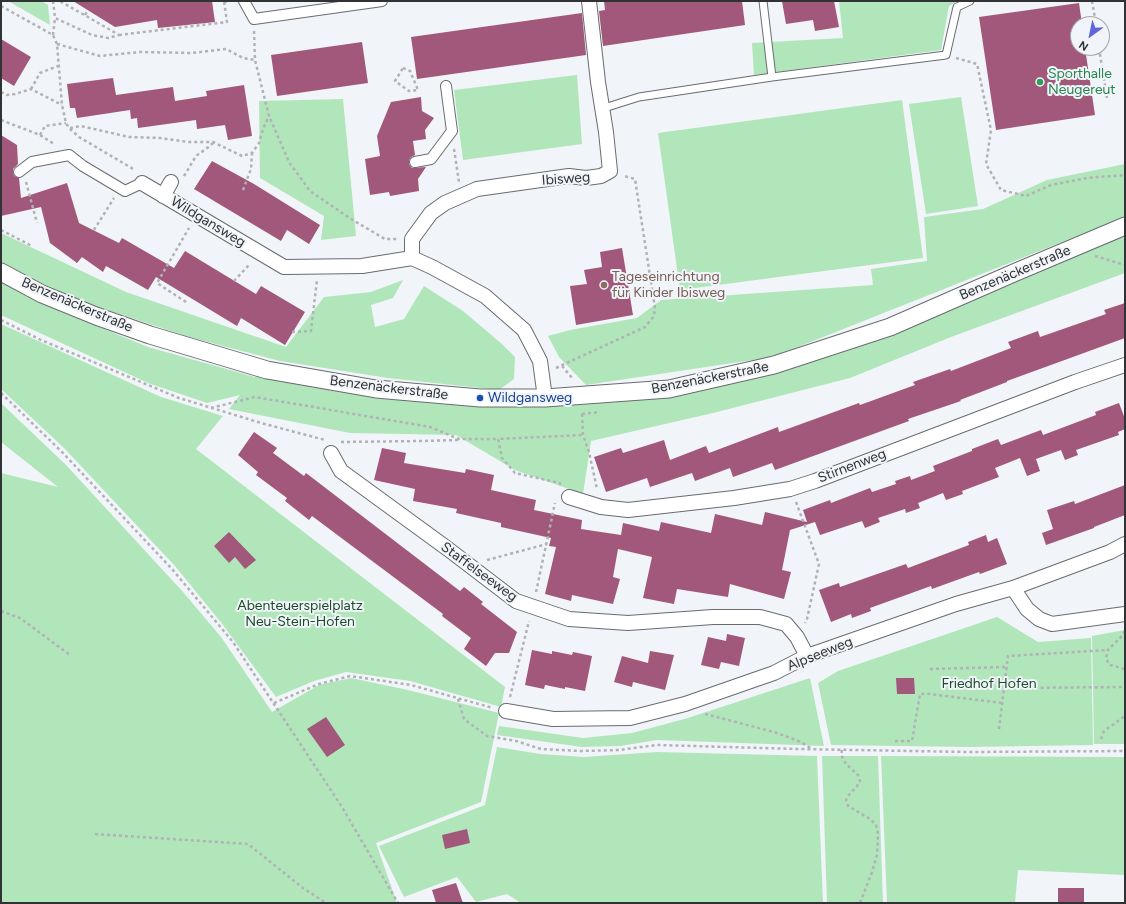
<!DOCTYPE html>
<html>
<head>
<meta charset="utf-8">
<style>
	body { margin:0 }
	#map { position:relative; width:1126px; height:904px; overflow:hidden; background:#f1f4f9; font-family:Figtree,sans-serif }
	canvas { display:block }
	.frame { position:absolute; inset:0; border:2px solid #313234; pointer-events:none }
	.north { position:absolute; left:1070px; top:16px; width:40px; height:40px; box-sizing:border-box; background:#f1f4f9; border:1px solid #a4a6aa; border-radius:50%; rotate:213deg; font-size:11px; font-weight:700; line-height:16px; text-align:center; color:#313234 }
	.north::after { content:''; display:block; margin:auto; width:14px; height:18px; background:#5f65dd; clip-path:polygon(50% 0,100% 100%,50% 72%,0 100%) }
</style>
</head>
<body>
<div id="map">
<canvas width="1126" height="904"></canvas>
<div class="frame"></div>
<div class="north">N</div>
</div>
<script>
const context = document.querySelector('canvas').getContext('2d');
context.lineJoin = 'round';
function fill(path, color) {
  context.fillStyle = color;
  context.fill(path, 'evenodd');
}
function poly(rows) {
  const path = new Path2D();
  for (const r of rows) {
    path.moveTo(r[0], r[1]);
    for (let i = 2; i < r.length; i += 2) path.lineTo(r[i], r[i + 1]);
  }
  return path;
}
function strokePath(path, color, width, dash) {
  context.strokeStyle = color;
  context.lineWidth = width;
  context.lineCap = dash ? 'butt' : 'round';
  context.setLineDash(dash || []);
  context.stroke(path);
}
function drawText(font, color, halo, rows, align = 'center') {
  context.font = font + ' Figtree,sans-serif';
  context.lineWidth = 4;
  context.setLineDash([]);
  context.textBaseline = 'middle';
  context.strokeStyle = halo;
  context.fillStyle = color;
  for (const [text, x, y, turn = 0] of rows) {
    context.save();
    context.translate(x, y);
    context.rotate((+turn || 0) * Math.PI / 180);
    context.textAlign = isNaN(turn) ? turn : align;
    if (halo) context.strokeText(text, 0, 0);
    context.fillText(text, 0, 0);
    context.restore();
  }
}
const green = poly([
	[8,1,41,1,48,5,50,25],
	[839,1,958,1,949,6,941,50,754,75,752,43,843,38],
	[577,75,582,144,463,160,454,90],
	[961,97,978,206,926,214,909,104],
	[343,99,356,236,321,240,324,216,260,178,259,101],
	[902,100,923,258,680,290,658,133],
	[1125,164,1125,217,773,357,586,385,559,357,548,336,570,330,637,318,661,300,873,285,871,269,927,261,924,217,983,209,1047,180],
	[1,233,126,292,286,347,324,297,371,292,403,280,393,298,371,305,375,327,404,319,424,286,463,311,502,344,515,357,514,379,499,390,388,378,280,361,189,337,47,290,1,264],
	[1125,237,1125,273,951,337,850,378,713,413,591,441,583,494,515,470,456,435,350,433,229,409,251,381,240,395,207,403,148,383,1,315,1,282,38,302,148,347,255,377,258,374,385,398,526,407,591,404,785,371,874,340,1091,246],
	[1,324,161,397,223,416,196,449,505,687,501,707,410,681,346,672,314,681,276,697,223,625,175,566,64,448,1,389],
	[1,403,66,465,183,592,221,637,272,712,319,685,351,678,408,690,499,713,481,802,376,843,397,903,1,903,1,473,58,487,1,442],
	[997,617,1038,642,1091,638,1093,745,970,747,831,745,818,683,838,671],
	[1125,630,1125,744,1094,744,1092,636],
	[810,678,824,746,657,740,620,746,582,747,497,735,499,726,583,738,632,733,688,718],
	[497,747,540,754,584,757,657,752,817,756,823,903,521,903,507,894,476,902,457,877,404,897,379,846,485,805],
	[822,756,878,756,883,903,827,903],
	[881,756,1125,757,1125,875,1018,870,1015,903,887,903]
]);
const building = poly([
	[73,1,212,1,215,22,158,28,157,20,115,27],
	[604,1,742,1,745,25,603,46,599,11,605,10],
	[782,1,834,1,839,27,815,31,813,20,786,24],
	[1079,3,1082,24,1078,24,1078,48,1085,48,1095,115,996,130,979,17],
	[582,13,586,55,417,79,411,37],
	[1,39,31,57,14,86,1,78],
	[362,42,368,83,277,96,271,55],
	[113,78,116,95,173,87,175,101,207,96,206,91,244,85,252,136,228,140,225,125,197,129,196,120,138,128,137,118,131,119,130,110,77,118,75,108,70,108,67,84],
	[421,97,422,111,434,118,425,130,426,139,413,141,415,155,411,157,409,160,409,164,412,168,426,167,418,179,419,191,390,196,389,192,370,195,365,159,380,156,377,136,391,102],
	[1,135,17,145,18,164,13,169,13,172,14,176,19,178,21,198,67,183,79,223,119,243,122,238,174,268,185,251,256,294,261,286,305,312,285,345,241,318,237,326,156,277,148,290,106,266,103,272,82,257,77,263,50,243,41,207,1,216],
	[212,161,254,184,320,225,309,244,287,230,281,241,194,189],
	[622,248,633,315,576,325,570,286,587,284,584,270,602,267,600,252],
	[1125,303,1125,338,1007,381,1007,382,960,400,961,401,908,419,909,421,775,470,772,463,733,477,730,468,695,481,692,473,650,487,647,478,606,492,594,457,621,448,623,453,664,440,670,460,706,446,709,453,778,427,779,432,859,403,860,405,915,385,913,382,950,369,951,371,1011,348,1008,342,1038,331,1040,337,1106,314,1104,310],
	[1119,403,1125,419,1125,429,1118,432,1119,435,1076,450,1078,455,1065,460,1061,450,1036,459,1040,471,1027,476,1020,458,995,468,999,477,962,491,963,494,946,500,943,493,918,503,920,508,906,513,905,509,878,518,880,522,865,528,862,521,820,535,815,522,790,530,782,570,791,572,784,599,730,584,728,597,677,589,674,604,643,598,652,557,618,549,613,577,620,579,613,604,572,595,571,601,545,594,556,547,549,546,551,538,501,527,501,523,456,513,457,509,413,501,415,489,374,480,382,448,406,453,404,463,465,473,466,469,494,475,491,490,536,500,534,510,582,520,581,529,621,535,623,523,659,531,661,522,711,533,715,514,762,525,765,512,807,522,803,510,830,500,831,503,870,488,872,492,896,484,895,481,910,476,911,480,935,471,933,466,972,451,972,449,998,439,1001,445,1041,430,1043,435,1096,415,1095,412],
	[254,432,277,448,273,453,304,476,306,473,460,591,464,587,483,602,481,604,517,632,509,653,495,653,486,666,464,649,471,638,442,616,443,614,312,516,309,520,285,501,287,498,256,475,258,472,238,455],
	[1125,485,1125,515,1094,527,1094,528,1046,545,1042,533,1053,529,1047,510,1074,501,1075,504],
	[229,532,256,560,245,569,235,557,229,563,214,546],
	[986,535,988,542,997,538,1007,564,980,574,979,572,932,589,931,586,870,608,871,611,852,618,851,614,831,622,819,590,839,583,840,587,906,564,908,568,969,545,968,542],
	[727,634,745,638,739,666,721,662,719,669,701,665,708,637,726,641],
	[532,650,552,654,552,651,572,655,573,652,592,656,585,691,565,687,565,689,545,685,544,689,525,685],
	[650,651,674,655,665,690,633,682,632,687,614,682,622,656,648,663],
	[896,678,914,678,915,694,897,694],
	[326,717,345,745,327,757,307,729],
	[467,829,470,843,445,849,442,835],
	[456,883,463,903,436,903,432,890],
	[1058,888,1084,888,1084,903,1058,903]
]);
const path = poly([
	[53,1,55,18],
	[1092,1,1096,24],
	[224,2,229,1],
	[1,6,53,35,57,44,62,105,66,123,69,128,79,137,135,170],
	[85,15,88,10],
	[254,31,255,60,269,116,289,162,310,191,351,219,385,239,399,239],
	[53,35,55,18,92,35,108,38,119,35,60,1],
	[119,35,227,22,224,1],
	[57,44,100,56,140,52,192,53,226,49,243,58,255,60],
	[1099,48,1107,98],
	[956,58,977,64,991,130,986,164,1001,190,1026,196,1051,185,1087,178,1125,175],
	[403,68,410,71,418,90,409,91,395,81,403,68],
	[31,89,40,73,58,66],
	[1,92,7,95,15,94,31,89,62,105],
	[1,120,40,135,54,144],
	[70,128,81,126,129,137,160,138,188,142,213,142,242,156,252,153,259,143,263,129,269,116],
	[40,135,45,126,66,123],
	[454,149,459,182],
	[184,176,196,156,210,146,213,143],
	[26,182,37,223],
	[243,190,251,169,252,153],
	[1,230,32,246],
	[94,230,114,198],
	[1095,256,1125,265],
	[234,281,250,264],
	[186,302,157,283,189,228],
	[1,320,41,340,179,398,261,423,325,440],
	[292,332,311,331,317,280],
	[562,366,573,379],
	[556,368,645,327,654,316,655,308,635,179,624,176],
	[1,393,62,452,172,569,233,642,342,807,398,903],
	[211,408,255,397,430,427,459,439,498,439],
	[582,414,600,412],
	[582,414,583,435,589,452,597,489],
	[341,442,422,441,458,440],
	[560,485,560,483,515,473,502,458,498,439,583,435],
	[796,502,819,564,807,619,805,623],
	[487,560,547,544],
	[536,592,555,503],
	[1,611,20,618,70,655],
	[1125,631,1121,637,1108,650,1106,659,1110,665,1125,669],
	[930,669,1006,667],
	[1004,688,1008,656,1108,650],
	[510,697,529,621],
	[458,699,464,719,487,736,516,741,541,749,581,751,619,750,657,745,798,749,969,752,1125,751],
	[274,703,319,684,350,676,411,685,493,708],
	[705,714,774,732,801,742,812,749],
	[999,729,1004,688,1125,687],
	[1101,739,1104,731,1125,716],
	[895,741,912,741,920,694,930,694,1002,703],
	[842,750,841,755,844,760,846,764,858,775,860,781,857,786,848,796,846,800,848,806,870,819,876,825,878,834,877,855,872,872,860,903],
	[95,834,248,844,303,888,326,903]
]);
const service = poly([
	[763,1,772,77],
	[601,109,639,97,772,77,946,55,957,7,970,1]
]);
const pedestrian = poly([
	[244,1,254,19,382,1],
	[415,162,431,159,452,131,446,86],
	[19,172,32,162,69,155,83,166,125,191,142,183]
]);
const minor = poly([
	[142,183,284,267,362,266,412,258,432,267,485,296,524,330,540,361,545,398],
	[163,196,171,182],
	[412,258,412,239,431,213,445,203,477,189,569,176,586,178,601,176,610,171,606,132,598,82,589,1],
	[331,453,341,471,448,549,516,601,569,619,628,623,713,617,760,617,786,624,797,637,807,656],
	[569,497,601,507,628,510,734,498,790,489,815,481,1075,382,1125,365],
	[1013,588,1027,609,1039,619,1052,624,1125,614],
	[506,711,553,719,630,718,685,704,774,673,807,656,956,604,1013,588,1110,552,1125,544]
]);
const tertiary = poly([
	[1,272,42,294,96,316,150,335,267,370,376,389,480,398,545,398,669,389,774,365,890,327,1016,272,1125,226]
]);
const markers = [
	[1040,82,4,"#2e9e5b"],
	[604,285,4,"#8d6e63"],
	[480,398,4,"#1a4fb4"]
];
const leisureNames = [
	["Sporthalle",1048,74],
	["Neugereut",1048,90]
];
const streetNames = [
	["Ibisweg",566,179,-4],
	["Wildgansweg",208,222,31],
	["Benzenäckerstraße",1015,273,-23],
	["Benzenäckerstraße",77,305,23],
	["Benzenäckerstraße",710,378,-11],
	["Benzenäckerstraße",389,388,7],
	["Stirnenweg",852,466,-21],
	["Staffelseeweg",479,572,36],
	["Alpseeweg",820,654,-22]
];
const educationNames = [
	["Tageseinrichtung",612,277],
	["für Kinder Ibisweg",612,293]
];
const transitNames = [
	["Wildgansweg",488,398]
];
const parkNames = [
	["Abenteuerspielplatz",300,606],
	["Neu-Stein-Hofen",300,622],
	["Friedhof Hofen",989,684]
];
fill(green, '#b1e6bb');
fill(building, '#a1587a');
strokePath(service, '#696b70', 9);
strokePath(pedestrian, '#696b70', 12);
strokePath(minor, '#696b70', 16);
strokePath(tertiary, '#696b70', 19);
strokePath(path, '#b0b2b6', 2.5, [3, 3]);
strokePath(service, '#fff', 7);
strokePath(pedestrian, '#fff', 10);
strokePath(minor, '#fff', 14);
strokePath(tertiary, '#fff', 17);
for (const [x, y, r, color] of markers) {
  const dot = new Path2D();
  dot.arc(x, y, r, 0, 2 * Math.PI);
  context.fillStyle = color;
  context.fill(dot);
  strokePath(dot, '#f1f4f9', 1.5);
}
drawText('14px', '#27864d', '#f1f4f9', leisureNames, 'left');
drawText('14px', '#313234', '#f1f4f9', streetNames);
drawText('14px', '#785e54', '#f1f4f9', educationNames, 'left');
drawText('14px', '#164399', '#f1f4f9', transitNames, 'left');
drawText('14px', '#1a4c28', '#f1f4f9', parkNames);
</script>
</body>
</html>
